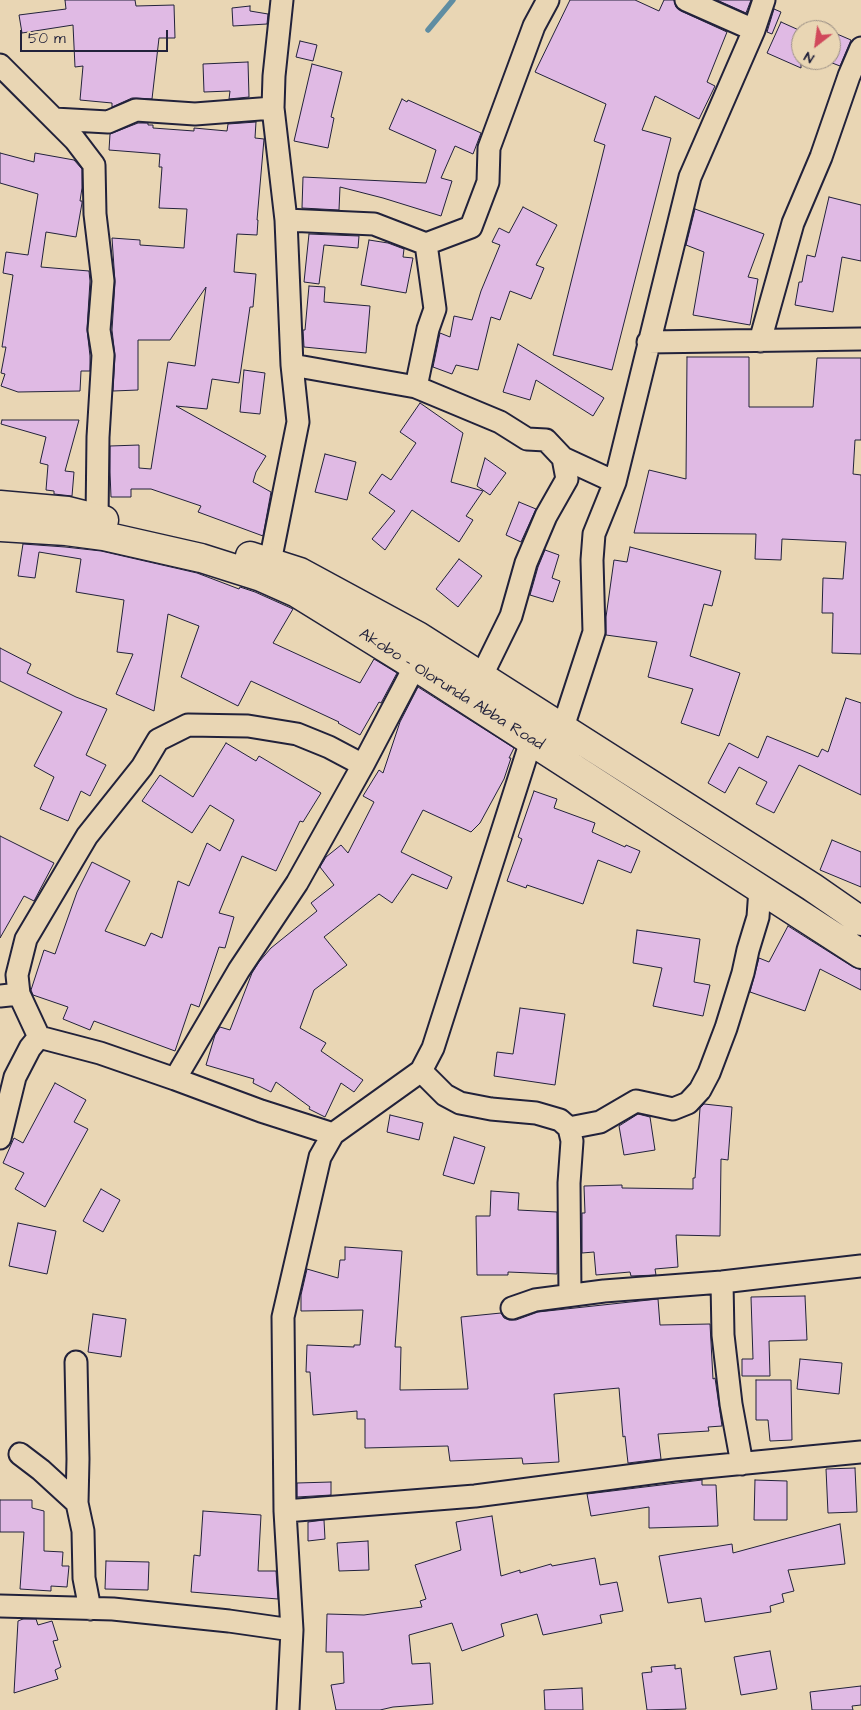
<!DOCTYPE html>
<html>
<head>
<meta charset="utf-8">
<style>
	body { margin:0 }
	#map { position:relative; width:861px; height:1710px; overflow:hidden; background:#e9d6b4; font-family:"Architects Daughter",sans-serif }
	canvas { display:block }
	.north { position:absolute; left:791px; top:20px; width:50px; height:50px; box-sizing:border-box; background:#e9d6b4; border:1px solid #998e84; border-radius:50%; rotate:210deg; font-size:14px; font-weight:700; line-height:20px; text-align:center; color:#22223b }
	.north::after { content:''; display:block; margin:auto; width:18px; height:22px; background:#d1495b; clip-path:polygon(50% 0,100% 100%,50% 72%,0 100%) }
	.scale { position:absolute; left:20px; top:30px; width:148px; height:22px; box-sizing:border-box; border:2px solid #22223b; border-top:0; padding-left:6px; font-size:15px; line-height:18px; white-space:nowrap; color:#22223b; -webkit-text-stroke:4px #e9d6b4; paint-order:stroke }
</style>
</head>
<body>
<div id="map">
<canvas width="861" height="1710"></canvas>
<div class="north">N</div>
<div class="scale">50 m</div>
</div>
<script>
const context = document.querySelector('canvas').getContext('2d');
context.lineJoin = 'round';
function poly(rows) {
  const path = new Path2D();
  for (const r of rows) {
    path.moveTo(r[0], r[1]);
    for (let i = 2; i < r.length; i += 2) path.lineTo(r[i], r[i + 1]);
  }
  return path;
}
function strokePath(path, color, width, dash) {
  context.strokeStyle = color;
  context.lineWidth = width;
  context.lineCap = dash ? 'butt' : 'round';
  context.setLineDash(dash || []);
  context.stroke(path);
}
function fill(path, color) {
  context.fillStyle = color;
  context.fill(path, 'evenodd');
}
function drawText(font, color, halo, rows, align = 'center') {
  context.font = font + ' "Architects Daughter",sans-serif';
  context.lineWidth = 4;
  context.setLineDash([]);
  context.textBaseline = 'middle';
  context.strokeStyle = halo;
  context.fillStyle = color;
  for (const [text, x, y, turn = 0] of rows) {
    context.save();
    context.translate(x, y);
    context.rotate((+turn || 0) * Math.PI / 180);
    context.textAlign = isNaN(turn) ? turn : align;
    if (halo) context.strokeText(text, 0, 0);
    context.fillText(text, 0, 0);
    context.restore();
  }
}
const stream = poly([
	[428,30,453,0]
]);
const building = poly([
	[65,0,135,0,136,6,174,5,175,38,159,38,152,99,132,98,112,107,112,103,80,100,83,66,75,67,73,25,22,33,19,15,66,9,65,0],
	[570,0,635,0,659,11,664,0,674,0,676,7,681,11,727,32,707,82,715,86,699,119,655,96,642,130,671,138,612,370,553,355,605,145,594,141,606,104,535,72,570,0],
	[717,0,751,0,746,13,717,0],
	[250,6,250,11,268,14,267,24,233,26,232,8,250,6],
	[774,9,781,12,772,34,767,32,774,9],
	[781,22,801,31,801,68,767,53,781,22],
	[837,34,851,40,840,66,827,61,831,60,831,51,837,34],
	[300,41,317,45,313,61,296,57,300,41],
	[248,62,249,97,229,99,230,91,204,92,203,64,248,62],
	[312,64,342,72,331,117,334,118,328,148,294,141,312,64],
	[402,99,407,102,408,100,481,133,473,154,455,146,441,178,452,181,441,216,383,198,340,187,339,210,302,208,303,177,426,183,436,150,389,129,402,99],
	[256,122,255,138,264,139,257,220,258,220,257,235,237,234,234,272,256,274,253,307,250,307,239,383,212,379,207,409,176,406,266,456,256,472,253,482,271,492,263,536,198,512,201,506,151,489,131,489,131,497,111,497,110,472,110,446,139,445,139,468,151,469,168,362,195,366,206,287,170,340,138,340,138,390,113,391,115,356,112,330,115,282,112,238,140,240,140,245,184,248,187,209,159,208,162,167,159,167,160,154,109,150,110,134,138,123,148,123,148,125,153,125,153,128,194,131,194,128,227,131,228,124,256,122],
	[0,153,34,162,35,153,74,160,82,169,82,188,80,201,82,201,82,203,76,237,46,232,41,267,89,271,90,281,87,329,90,356,90,371,81,371,80,391,18,392,1,386,5,374,1,373,6,347,2,347,13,275,3,273,6,252,28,255,38,194,0,183,0,153],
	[829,197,861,205,861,261,842,257,833,312,795,305,799,282,802,282,807,255,815,257,829,197],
	[523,207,557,225,536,265,544,268,531,299,510,291,500,320,491,317,478,370,456,365,452,374,433,367,440,333,450,337,454,316,472,320,481,291,500,245,492,242,499,228,509,233,523,207],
	[695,209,764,234,748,277,758,279,750,325,693,315,704,252,686,245,695,209],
	[309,234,359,236,358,248,324,245,319,284,304,282,309,234],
	[369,240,388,243,404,249,403,257,413,258,406,293,361,285,369,240],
	[309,286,325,287,324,302,370,306,366,353,304,347,303,330,305,330,309,286],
	[518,344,604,398,593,416,536,380,530,400,503,392,518,344],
	[687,357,749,357,749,407,813,407,817,358,861,358,861,440,855,440,853,474,861,475,861,654,832,653,833,613,822,613,823,578,843,579,846,542,782,539,781,560,755,559,756,534,634,533,649,470,686,479,687,357],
	[244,370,265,373,260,414,240,412,244,370],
	[420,403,463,433,451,482,483,491,466,516,473,520,459,542,412,510,385,550,372,539,395,511,369,493,382,474,391,480,416,443,400,432,420,403],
	[2,420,79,420,65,471,74,472,72,496,54,494,54,491,46,490,48,465,40,463,46,437,1,424,2,420],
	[325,454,356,462,347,500,315,492,325,454],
	[485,458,506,473,490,495,477,486,485,458],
	[519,502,536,509,521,542,506,535,519,502],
	[23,544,65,547,101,551,197,573,239,589,240,587,255,592,293,609,273,643,360,683,374,659,397,673,381,703,379,702,360,735,338,723,339,722,251,681,238,706,181,677,199,626,168,614,154,711,116,694,133,654,117,652,124,600,76,592,81,559,39,552,35,578,18,576,23,544],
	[630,547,721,571,712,606,704,604,690,656,740,673,719,736,681,723,693,689,648,677,657,642,606,635,606,617,614,560,627,562,630,547],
	[545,550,559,555,552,578,560,581,553,602,530,595,538,567,545,550],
	[459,559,482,576,458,607,436,589,459,559],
	[0,648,31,664,27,673,76,697,107,709,86,755,106,765,90,796,81,791,68,821,40,809,54,777,34,766,62,712,0,681,0,648],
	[418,687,514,748,509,758,511,758,504,779,480,823,471,832,423,810,401,852,452,877,447,889,412,874,392,903,379,894,324,937,347,965,314,990,300,1028,326,1043,321,1051,363,1080,354,1092,341,1083,325,1117,309,1109,310,1107,276,1082,271,1092,253,1083,254,1079,206,1065,215,1035,220,1027,230,1030,252,973,259,962,271,948,317,911,311,903,334,885,320,867,326,857,341,845,348,853,374,802,363,796,379,770,383,773,400,722,418,687],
	[846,698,861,703,861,795,799,765,774,813,756,804,767,782,739,767,725,793,708,783,729,743,758,758,767,736,818,757,822,749,828,752,846,698],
	[226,743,256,761,259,756,321,793,303,822,300,821,276,871,242,856,219,913,234,917,225,948,219,947,199,1007,191,1004,175,1051,94,1021,90,1030,63,1019,68,1007,33,995,31,990,44,950,55,954,77,892,92,862,130,881,105,931,145,946,151,933,162,938,178,881,189,886,207,843,220,851,234,820,210,805,192,833,142,801,160,775,193,797,226,743],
	[534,791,557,799,554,808,595,823,592,832,625,847,626,845,640,851,631,873,598,860,583,904,527,885,526,888,507,881,522,839,518,837,534,791],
	[0,836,54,863,34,901,24,896,0,938,0,836],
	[832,840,861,852,861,887,820,870,832,840],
	[788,926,853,967,861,970,861,990,820,969,805,1011,750,992,759,958,769,962,788,926],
	[637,930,700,939,694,982,710,985,703,1016,653,1006,662,968,633,963,637,930],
	[520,1008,565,1014,555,1085,494,1076,497,1052,513,1054,520,1008],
	[55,1083,86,1100,74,1122,88,1129,45,1207,15,1189,24,1173,3,1163,14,1138,23,1143,55,1083],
	[704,1104,732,1107,728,1160,721,1159,720,1236,676,1235,678,1267,655,1269,656,1275,631,1276,630,1272,596,1275,594,1252,582,1253,582,1213,585,1213,584,1186,622,1185,622,1188,693,1189,693,1178,695,1178,700,1108,704,1104],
	[638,1114,650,1117,655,1150,624,1155,619,1126,638,1114],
	[390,1115,423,1123,419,1140,387,1132,390,1115],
	[454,1137,485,1147,474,1184,443,1175,454,1137],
	[101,1189,120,1200,103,1232,83,1221,101,1189],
	[491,1191,519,1193,518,1210,557,1212,557,1274,508,1272,508,1275,477,1275,476,1216,490,1216,491,1191],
	[18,1223,56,1231,47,1274,9,1266,18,1223],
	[345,1247,402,1251,395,1347,401,1347,400,1390,468,1389,461,1317,501,1313,504,1318,509,1320,516,1320,538,1312,658,1299,660,1325,710,1324,713,1379,715,1378,722,1426,708,1427,709,1431,658,1434,661,1459,628,1463,625,1436,623,1437,619,1388,554,1394,559,1462,523,1464,522,1458,450,1461,448,1446,365,1448,365,1419,357,1419,357,1411,313,1415,310,1372,306,1372,307,1345,354,1347,354,1345,360,1345,363,1310,301,1311,301,1295,307,1269,338,1278,340,1260,345,1260,345,1247],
	[805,1296,807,1340,769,1341,770,1376,742,1376,742,1359,753,1359,751,1297,805,1296],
	[93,1314,126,1319,121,1357,88,1352,93,1314],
	[800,1359,842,1363,839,1394,797,1389,800,1359],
	[756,1380,791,1380,792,1440,770,1441,768,1420,756,1420,756,1380],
	[855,1468,857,1512,828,1513,826,1469,855,1468],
	[702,1480,702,1485,716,1485,718,1526,649,1528,649,1507,591,1516,587,1494,702,1480],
	[755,1480,787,1481,787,1520,754,1520,755,1480],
	[331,1482,331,1495,297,1497,297,1483,331,1482],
	[0,1500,32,1500,32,1508,44,1511,44,1551,63,1552,62,1566,69,1566,67,1587,51,1586,51,1591,20,1589,24,1532,0,1532,0,1500],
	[203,1511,261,1515,258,1571,276,1571,278,1599,191,1592,194,1555,200,1556,203,1511],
	[492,1516,501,1576,520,1570,520,1573,551,1564,552,1566,595,1558,600,1585,617,1582,623,1611,600,1615,602,1623,543,1635,537,1614,501,1624,504,1636,462,1651,452,1623,409,1635,412,1664,430,1663,433,1704,393,1707,380,1710,336,1710,331,1685,344,1683,343,1652,326,1652,327,1614,364,1615,422,1607,420,1601,426,1599,415,1565,461,1550,456,1522,492,1516],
	[324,1520,325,1539,308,1541,308,1522,324,1520],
	[840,1524,845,1564,788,1570,794,1591,782,1594,784,1602,770,1606,771,1612,705,1622,701,1598,668,1603,659,1556,732,1544,733,1553,840,1524],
	[368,1541,369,1570,339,1571,337,1543,368,1541],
	[106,1561,149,1562,148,1590,105,1589,106,1561],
	[23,1619,36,1619,38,1625,52,1621,58,1640,53,1641,61,1667,55,1670,58,1679,14,1693,18,1621,23,1619],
	[770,1651,777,1689,741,1695,734,1657,770,1651],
	[675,1665,675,1669,681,1668,686,1709,647,1710,642,1673,652,1672,651,1667,675,1665],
	[861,1686,861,1705,852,1706,853,1710,812,1710,810,1692,861,1686],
	[582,1688,583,1710,545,1710,544,1690,582,1688]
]);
const street = poly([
	[686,0,754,30],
	[0,65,75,140,94,165,95,214,103,281,99,330,103,355,98,437,97,519],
	[54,119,108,122,136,110,195,114,273,108],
	[286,220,374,224,426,244,471,227,488,182,489,148,534,26,548,0],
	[760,341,793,223,821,157,849,76,861,48],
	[648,342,861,339],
	[292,365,416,387,500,422,527,439,546,440,563,458,567,479,546,516,526,563,511,616,482,675],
	[416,387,428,329,435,309,426,244],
	[563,458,615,482],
	[270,562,298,422,292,365,286,220,273,108,274,76,282,0],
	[563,727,594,632,592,560,594,534,615,482,690,177,754,30,764,0],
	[0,996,19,994],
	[421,1071,445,1095,460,1103,491,1109,536,1113,560,1120,569,1128,572,1141,569,1183,570,1295],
	[175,1079,239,970,297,883,363,765,415,666],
	[569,1128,600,1122,636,1101,673,1109,688,1103,700,1090,709,1073,726,1028,743,973,748,950,758,917,760,889],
	[333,1134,261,1111,175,1079,100,1053,39,1037,19,994,17,975,26,939,87,836,142,767,158,740,188,725,248,726,297,734,329,747,363,765],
	[0,1138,15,1077,30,1048,39,1037],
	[722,1282,723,1335,731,1404,742,1464],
	[512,1308,535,1300,604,1291,722,1282,861,1266],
	[76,1362,78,1459,77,1503],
	[20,1454,41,1470,77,1503,83,1531,84,1578,90,1609],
	[285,1511,475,1496,674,1470,861,1452],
	[0,1606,113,1609,229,1621,292,1630],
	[288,1710,292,1630,285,1511,283,1317,320,1157,333,1134,421,1071,433,1048,531,741]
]);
const secondary = poly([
	[0,505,68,511,104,520],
	[0,527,66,531,104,536,201,558,261,577,297,593,415,666,861,954],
	[250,556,300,572,418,636,812,887,861,921]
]);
const streetNames = [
	["Akobo - Olorunda Abba Road",451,690,32]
];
strokePath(stream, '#5f8da2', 5.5);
fill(building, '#e0bae4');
strokePath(building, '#22223b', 1);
strokePath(street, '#22223b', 25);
strokePath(secondary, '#22223b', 31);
strokePath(street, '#e9d6b4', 21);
strokePath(secondary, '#e9d6b4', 28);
drawText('16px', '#22223b', '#e9d6b4', streetNames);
</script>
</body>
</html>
